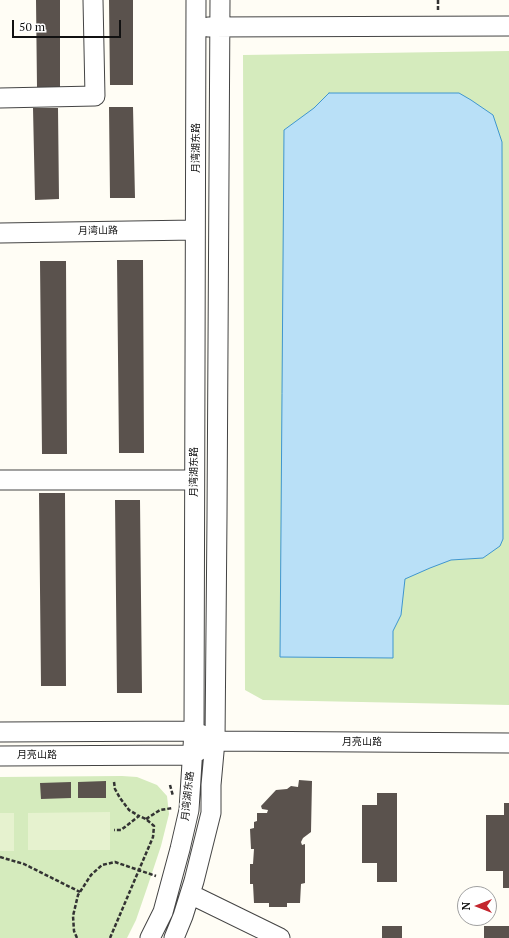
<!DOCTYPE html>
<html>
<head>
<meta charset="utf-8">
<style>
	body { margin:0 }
	#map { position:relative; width:509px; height:938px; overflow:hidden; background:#fffdf5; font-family:"PT Serif",serif }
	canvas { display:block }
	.north { position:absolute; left:457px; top:886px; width:40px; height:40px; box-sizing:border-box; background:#fff; border:1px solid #a0a0a0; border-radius:50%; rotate:270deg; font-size:11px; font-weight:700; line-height:16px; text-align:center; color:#111 }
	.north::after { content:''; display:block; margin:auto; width:14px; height:18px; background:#c4262e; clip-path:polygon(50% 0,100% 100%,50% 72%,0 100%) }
	.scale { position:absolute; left:12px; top:20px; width:109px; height:18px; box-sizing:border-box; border:2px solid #111; border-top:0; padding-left:5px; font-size:12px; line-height:14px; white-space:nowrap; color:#111; -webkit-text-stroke:3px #fff; paint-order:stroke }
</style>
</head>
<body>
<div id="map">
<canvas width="509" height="938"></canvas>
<div class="north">N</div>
<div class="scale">50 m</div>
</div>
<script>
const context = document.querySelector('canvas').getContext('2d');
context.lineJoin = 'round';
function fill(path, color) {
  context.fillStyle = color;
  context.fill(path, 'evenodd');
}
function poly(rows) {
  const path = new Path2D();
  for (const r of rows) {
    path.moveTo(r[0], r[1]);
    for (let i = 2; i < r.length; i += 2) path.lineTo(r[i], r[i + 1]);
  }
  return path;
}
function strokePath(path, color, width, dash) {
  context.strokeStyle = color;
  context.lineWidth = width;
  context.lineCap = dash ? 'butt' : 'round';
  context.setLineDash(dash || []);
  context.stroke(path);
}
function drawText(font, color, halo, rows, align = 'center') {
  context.font = font + ' "PT Serif","Noto Sans SC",serif';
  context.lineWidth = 4;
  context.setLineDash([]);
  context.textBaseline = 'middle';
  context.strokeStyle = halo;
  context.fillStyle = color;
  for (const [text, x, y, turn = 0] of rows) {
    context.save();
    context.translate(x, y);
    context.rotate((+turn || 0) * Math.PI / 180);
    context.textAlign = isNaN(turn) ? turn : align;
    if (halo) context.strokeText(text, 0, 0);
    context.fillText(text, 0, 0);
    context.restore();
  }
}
const green = poly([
	[509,51,509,705,263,700,245,690,243,55],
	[122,776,137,777,157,785,167,796,169,814,161,846,147,888,136,920,127,938,0,938,0,777]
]);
const pitch = poly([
	[110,812,110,850,28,850,28,813],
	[0,813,14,813,14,851,0,851]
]);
const water = poly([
	[329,93,459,93,471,100,493,115,502,142,503,539,500,546,483,558,451,560,430,568,405,579,401,615,393,631,393,658,280,657,284,130,314,108,329,93]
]);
const building = poly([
	[36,0,60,0,60,87,37,87],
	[109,0,133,0,133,85,110,85],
	[109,107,133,107,135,198,110,198],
	[33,108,58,108,59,199,35,200],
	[117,260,143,260,144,453,119,453],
	[40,261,66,261,67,454,42,454],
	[39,493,65,493,66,686,41,686],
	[115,500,140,500,142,693,117,693],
	[299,780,312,781,311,832,303,838,301,842,302,845,305,844,305,883,301,884,300,903,287,903,287,907,269,907,269,903,254,903,253,884,250,884,250,864,253,864,254,849,251,849,250,829,254,828,254,822,257,821,257,813,267,813,268,810,262,809,261,806,276,790,287,789,291,786,298,787],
	[106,781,106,798,78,798,78,782],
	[71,782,71,798,41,799,40,783],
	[377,793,397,793,397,882,377,882,377,863,362,863,362,805,377,805],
	[504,803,509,803,509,888,503,888,503,871,486,871,486,815,504,815],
	[382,926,402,926,402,938,382,938],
	[484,926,509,926,509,938,484,938]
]);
const path = poly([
	[438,0,438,10],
	[114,782,115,789,120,798,129,810,139,816],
	[170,785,173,796],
	[146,819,160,810,173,808],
	[0,857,24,864,80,892],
	[77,938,74,931,73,916,78,895,91,875,102,865,115,862,156,876],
	[110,938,153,837,154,826,146,819,139,816,121,830,114,830]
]);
const minor = poly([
	[208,27,509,26],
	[0,98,95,96,93,0],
	[0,233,195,230],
	[0,480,194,480],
	[0,732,194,731,215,741,509,743],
	[0,756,192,755,203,748],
	[190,894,280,938],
	[150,938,163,912,180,849,189,810,194,731,196,0],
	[174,938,183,916,194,881,211,813,211,785,215,741,217,517,220,0]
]);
const streetNames = [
	["月湾湖东路",196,148,-90],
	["月湾山路",98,231,-1],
	["月湾湖东路",194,472,-90],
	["月亮山路",362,742],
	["月亮山路",37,755],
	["月湾湖东路",188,796,-84]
];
fill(green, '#d5ebbd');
fill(pitch, '#e6f2cf');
fill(water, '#b9e0f7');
strokePath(water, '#3f96cf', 1);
fill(building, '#5a524d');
strokePath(minor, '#444', 21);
strokePath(path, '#333', 2.5, [4, 2]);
strokePath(minor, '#fff', 19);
drawText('10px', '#111', '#fff', streetNames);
</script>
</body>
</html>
